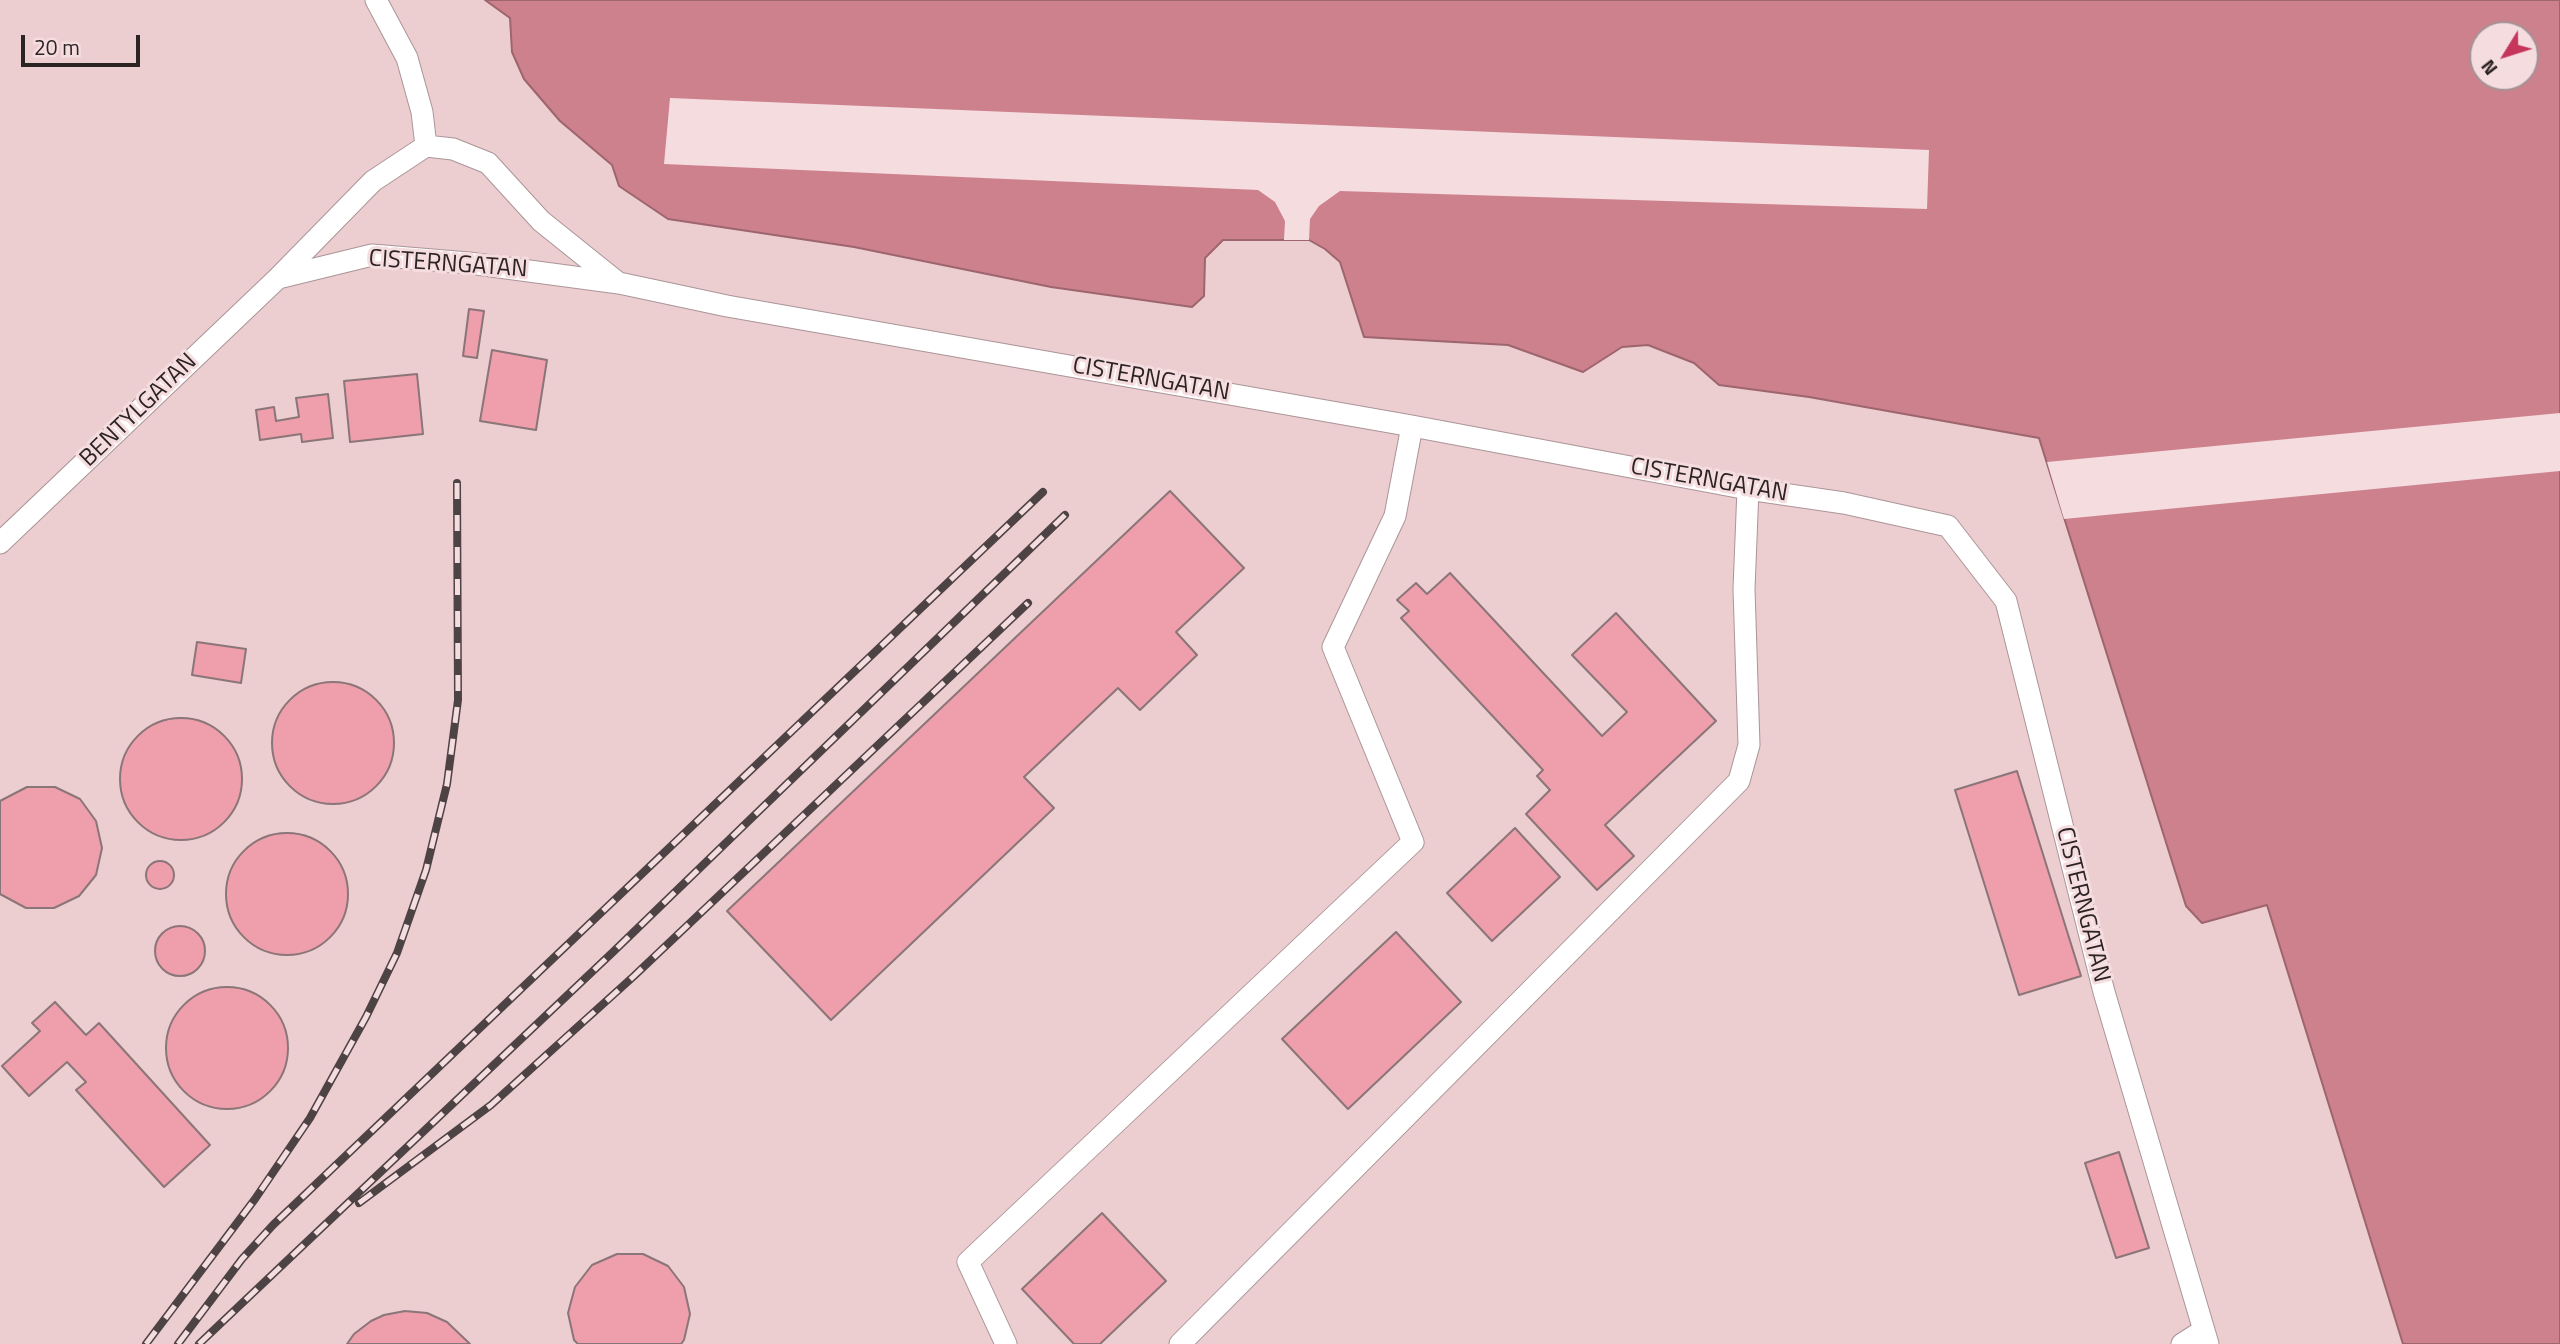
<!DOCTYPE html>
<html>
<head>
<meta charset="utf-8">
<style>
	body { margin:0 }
	#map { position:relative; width:2560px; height:1344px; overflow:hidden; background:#f4dcdf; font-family:"Titillium Web",sans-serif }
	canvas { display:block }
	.north { position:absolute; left:2469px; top:21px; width:70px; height:70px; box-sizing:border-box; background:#f4dcdf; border:2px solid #a49294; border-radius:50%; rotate:232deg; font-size:19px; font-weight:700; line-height:28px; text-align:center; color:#2c2324 }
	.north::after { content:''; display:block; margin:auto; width:24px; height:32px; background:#c5355c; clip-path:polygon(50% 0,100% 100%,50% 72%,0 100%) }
	.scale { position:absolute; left:21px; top:35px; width:119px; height:32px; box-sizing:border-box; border:4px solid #2c2324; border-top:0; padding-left:9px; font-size:21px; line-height:24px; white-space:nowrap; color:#2c2324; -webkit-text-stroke:5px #f4dcdf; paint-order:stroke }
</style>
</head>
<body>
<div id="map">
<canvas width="2560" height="1344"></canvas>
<div class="north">N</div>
<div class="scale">20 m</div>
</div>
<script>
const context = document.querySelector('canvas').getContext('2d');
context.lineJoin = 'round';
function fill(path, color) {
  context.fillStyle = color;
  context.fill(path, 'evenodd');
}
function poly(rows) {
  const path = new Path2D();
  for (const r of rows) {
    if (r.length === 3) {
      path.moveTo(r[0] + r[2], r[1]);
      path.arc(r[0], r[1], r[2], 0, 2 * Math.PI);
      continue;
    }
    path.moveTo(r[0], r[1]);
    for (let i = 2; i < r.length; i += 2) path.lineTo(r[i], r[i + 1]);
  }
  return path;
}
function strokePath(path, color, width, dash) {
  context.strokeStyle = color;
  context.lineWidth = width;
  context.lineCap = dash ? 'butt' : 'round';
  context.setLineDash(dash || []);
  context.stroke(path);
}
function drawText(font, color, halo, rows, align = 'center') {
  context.font = font + ' "Titillium Web",sans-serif';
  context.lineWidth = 6;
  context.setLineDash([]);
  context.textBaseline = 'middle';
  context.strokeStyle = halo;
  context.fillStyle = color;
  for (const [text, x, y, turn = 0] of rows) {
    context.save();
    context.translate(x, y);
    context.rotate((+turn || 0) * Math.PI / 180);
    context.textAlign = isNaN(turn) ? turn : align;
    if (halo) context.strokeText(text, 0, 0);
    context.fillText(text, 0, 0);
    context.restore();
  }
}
const built = poly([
	[0,0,485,0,510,18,512,52,560,121,612,165,619,186,668,219,854,247,1051,287,1192,307,1204,296,1205,258,1223,240,1309,240,1325,249,1340,262,1364,337,1508,345,1583,372,1622,347,1648,345,1694,363,1719,385,1809,397,2040,438,2186,905,2202,923,2267,905,2403,1344,0,1344]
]);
const water = poly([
	[485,0,2560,0,2560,1344,2403,1344,2267,905,2202,923,2186,906,2039,438,1809,397,1719,385,1694,363,1648,345,1622,347,1583,372,1508,345,1364,337,1340,262,1325,249,1309,240,1223,240,1205,258,1204,296,1192,307,1051,287,854,247,668,219,619,186,612,165,560,121,524,79,512,52,510,18,485,0],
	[2483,35,2525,35,2525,77,2483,77,2483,35]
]);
const pier = poly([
	[670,98,1929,150,1927,209,1340,191,1319,206,1310,219,1309,240,1284,240,1285,221,1275,202,1258,190,664,164],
	[2560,413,2560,471,2064,519,2047,462]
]);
const building = poly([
	[469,309,484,311,477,358,463,356,469,309],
	[492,350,547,360,536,430,480,421,492,350],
	[417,374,423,434,350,442,344,381,417,374],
	[328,394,333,438,302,442,301,434,260,440,256,410,274,407,276,421,299,417,296,398,328,394],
	[1170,491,1244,568,1176,632,1197,655,1140,710,1118,688,1024,777,1054,808,831,1020,727,911,1170,491],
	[1450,573,1602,736,1627,712,1572,655,1616,613,1716,721,1605,825,1634,856,1597,890,1526,814,1550,790,1537,776,1543,770,1401,618,1409,611,1397,600,1416,583,1427,594,1450,573],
	[197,642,246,649,241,683,192,675,197,642],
	[333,743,61],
	[181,779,61],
	[2017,771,2081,976,2019,995,1955,790,2017,771],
	[27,787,55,787,80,799,96,821,102,848,96,875,79,896,54,908,26,908,0,894,0,801,27,787],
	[1515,828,1560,877,1492,941,1447,893,1515,828],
	[287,894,61],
	[160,875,14],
	[180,951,25],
	[1396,932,1461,1002,1348,1109,1282,1039,1396,932],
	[227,1048,61],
	[55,1002,86,1035,99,1023,210,1145,164,1187,76,1090,86,1082,67,1062,29,1096,2,1066,40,1031,32,1023,55,1002],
	[2119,1152,2149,1248,2116,1258,2085,1163,2119,1152],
	[1102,1213,1166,1281,1100,1344,1074,1344,1022,1289,1102,1213],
	[617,1254,643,1254,668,1266,684,1287,690,1314,684,1340,681,1344,578,1344,574,1340,568,1313,575,1287,592,1265,617,1254],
	[405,1311,427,1313,447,1322,470,1344,347,1344,354,1334,371,1321,384,1315,405,1311]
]);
const lane = poly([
	[426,146,453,149,488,163,541,221,617,282],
	[278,278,372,255,469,263,619,283,727,306,1412,426,1748,489,1844,503,1948,526,2006,601,2104,992,2208,1344],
	[0,543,278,278,373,181,426,146,422,112,407,58,376,0],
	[1006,1344,968,1262,1413,842,1333,647,1395,516,1412,426],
	[1180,1344,1739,781,1749,745,1744,589,1748,489],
	[2182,1344,2204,1330]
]);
const rail = poly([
	[359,1203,491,1105,634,976,1028,603],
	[146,1344,255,1199,310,1118,366,1017,397,953,426,870,447,784,458,700,457,483],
	[178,1344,242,1259,273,1225,1043,492],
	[199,1344,613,952,1065,515]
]);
const streetNames = [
	["CISTERNGATAN",448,265,4],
	["CISTERNGATAN",1151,380,10],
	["BENTYLGATAN",139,411,-44],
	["CISTERNGATAN",1709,481,10],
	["CISTERNGATAN",2082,905,76]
];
fill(built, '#eccdd0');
fill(water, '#cd818d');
strokePath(water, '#9d656e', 2);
fill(pier, '#f4dcdf');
fill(building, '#ee9fab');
strokePath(building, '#8a7578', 2);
strokePath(lane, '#ab9598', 23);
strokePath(lane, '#fff', 21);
strokePath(rail, '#4e4344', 8);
strokePath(rail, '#f4dcdf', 5, [16]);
drawText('24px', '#2c2324', '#f4dcdf', streetNames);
</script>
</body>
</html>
